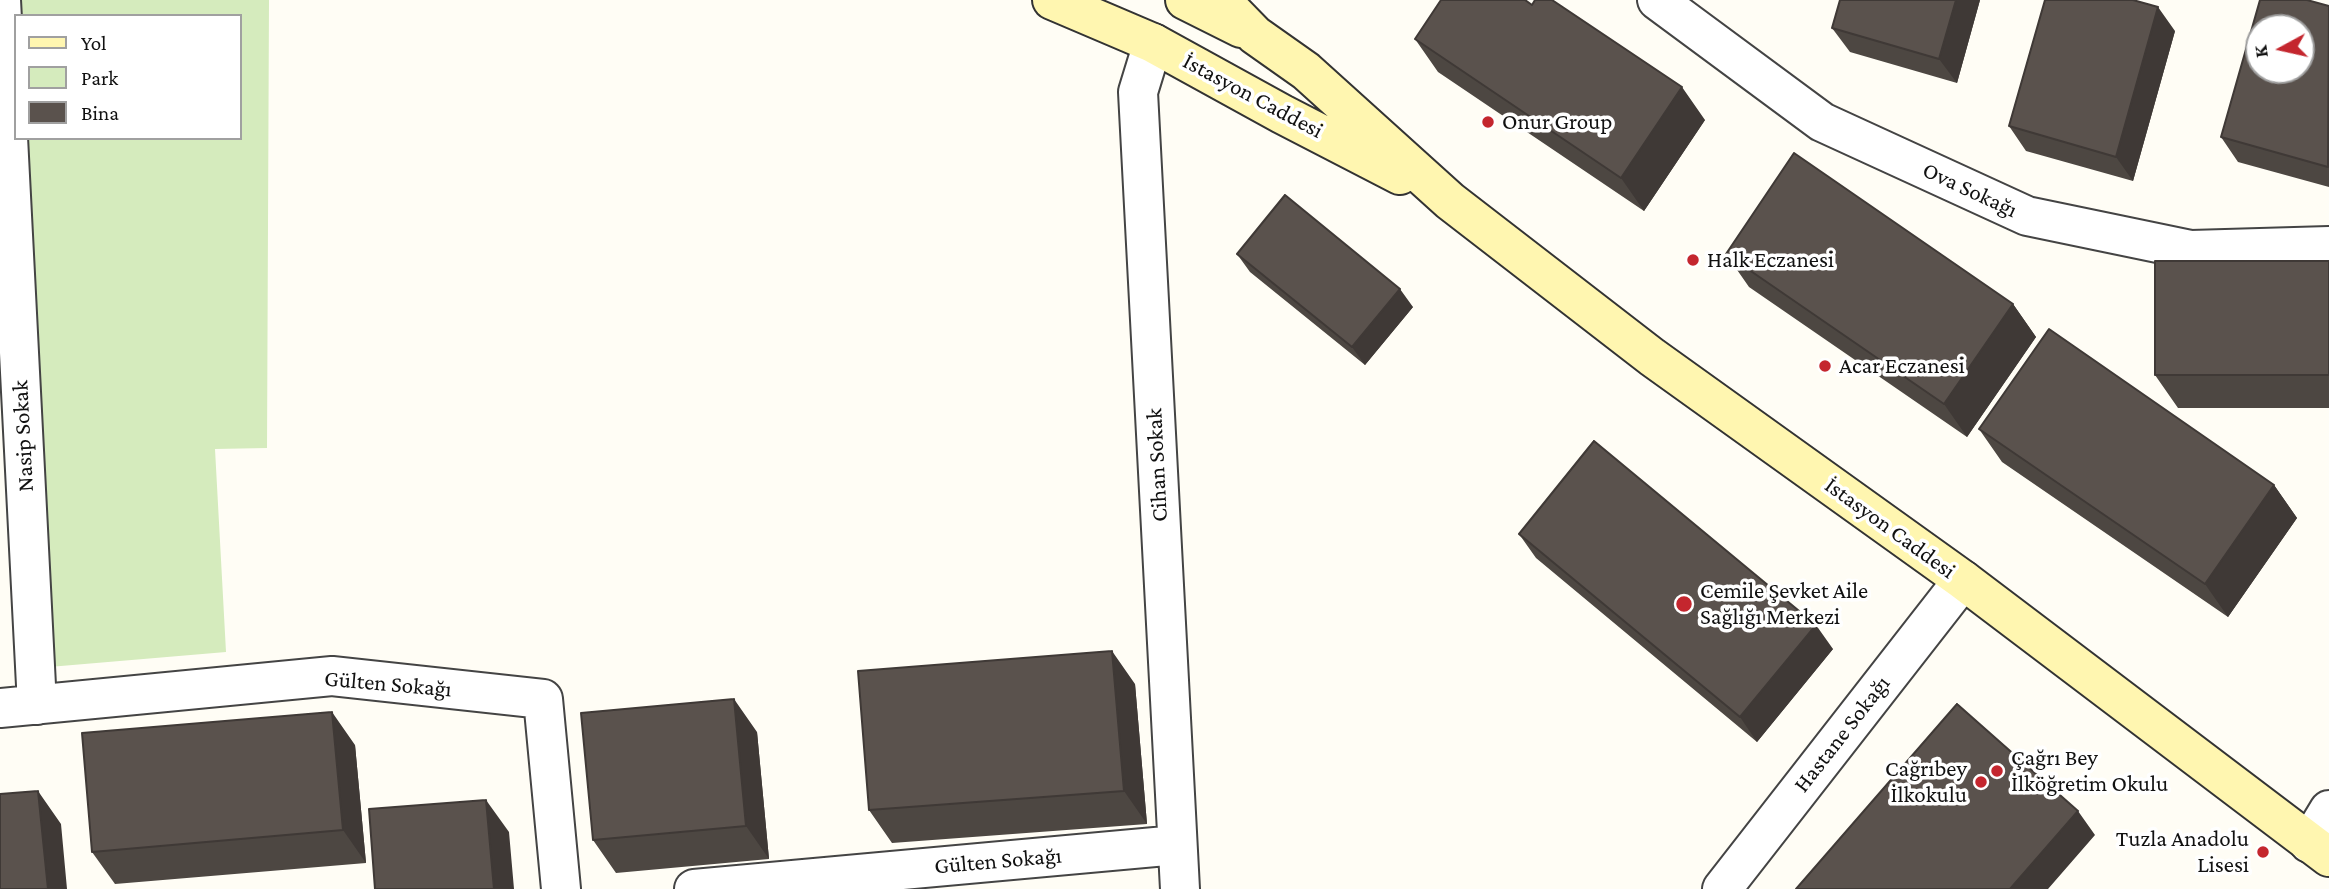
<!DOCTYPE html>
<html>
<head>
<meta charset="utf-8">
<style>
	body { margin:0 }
	#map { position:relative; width:2329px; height:889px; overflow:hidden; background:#fffdf5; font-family:"Crimson Pro",serif }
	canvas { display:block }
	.legend { position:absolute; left:14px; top:14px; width:228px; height:126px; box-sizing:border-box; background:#fff; border:2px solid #a0a0a0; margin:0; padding:9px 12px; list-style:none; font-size:21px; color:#111 }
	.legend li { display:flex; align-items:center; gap:14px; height:35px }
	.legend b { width:35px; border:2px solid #a0a0a0 }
	.north { position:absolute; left:2245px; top:14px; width:70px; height:70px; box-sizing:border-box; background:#fff; border:2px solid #a0a0a0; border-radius:50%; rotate:262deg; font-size:19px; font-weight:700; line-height:28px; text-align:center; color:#111 }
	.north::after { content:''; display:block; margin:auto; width:24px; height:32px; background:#c4262e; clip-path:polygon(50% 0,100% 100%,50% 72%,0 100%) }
</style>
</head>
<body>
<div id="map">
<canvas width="2329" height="889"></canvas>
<ul class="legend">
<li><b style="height:9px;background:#fff6b0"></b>Yol</li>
<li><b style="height:19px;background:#d5ebbd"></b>Park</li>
<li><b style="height:19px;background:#5a524d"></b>Bina</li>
</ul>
<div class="north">K</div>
</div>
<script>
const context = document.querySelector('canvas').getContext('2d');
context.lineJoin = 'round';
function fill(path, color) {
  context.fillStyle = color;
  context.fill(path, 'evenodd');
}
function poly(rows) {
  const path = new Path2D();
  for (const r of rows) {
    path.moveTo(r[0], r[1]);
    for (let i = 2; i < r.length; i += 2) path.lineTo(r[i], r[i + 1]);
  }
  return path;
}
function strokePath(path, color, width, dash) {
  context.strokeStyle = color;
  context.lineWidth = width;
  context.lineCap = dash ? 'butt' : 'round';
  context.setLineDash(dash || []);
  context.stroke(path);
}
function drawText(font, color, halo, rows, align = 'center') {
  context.font = font + ' "Crimson Pro",serif';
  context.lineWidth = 7;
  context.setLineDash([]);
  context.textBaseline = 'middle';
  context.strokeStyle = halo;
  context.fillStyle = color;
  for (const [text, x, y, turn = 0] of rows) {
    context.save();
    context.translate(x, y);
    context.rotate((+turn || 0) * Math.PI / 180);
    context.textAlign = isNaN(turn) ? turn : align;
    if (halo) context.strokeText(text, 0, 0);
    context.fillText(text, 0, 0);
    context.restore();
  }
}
const green = poly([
	[16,0,269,0,267,448,215,449,226,652,49,667,23,138,240,138,240,16,17,16]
]);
const street = poly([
	[1,0,37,705],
	[1657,0,1822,122,2027,216,2191,250,2329,246],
	[1153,43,1138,92,1180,889],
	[0,708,332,676,543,699,561,889],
	[2309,843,2329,810],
	[694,889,1177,845],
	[1722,889,1963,580]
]);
const secondary = poly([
	[1052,0,1153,43,1282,114,1400,175],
	[1185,0,1241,28],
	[1221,0,1255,35,1306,71,1450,201,1652,357,1963,580,2329,857]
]);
const wall = poly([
	[1980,0,1957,83,1850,52,1832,28],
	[2329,6,2329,187,2238,162,2221,137],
	[2175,31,2133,181,2026,151,2009,126],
	[1415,39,1705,120,1644,211,1438,72],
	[1237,254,1413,307,1365,365,1250,272],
	[1726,254,2013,304,2036,337,1967,437,1749,287],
	[2329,261,2329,408,2178,408,2155,375],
	[1979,429,2274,485,2297,518,2228,617,2002,462],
	[1519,534,1833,649,1757,742,1536,558],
	[1135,684,1147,824,892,843,869,810],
	[757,732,769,859,616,873,593,840],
	[355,745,366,863,115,884,92,852]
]);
const shadedWall = poly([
	[1956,0,1980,0,1957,83,1939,59],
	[2158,7,2175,31,2133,181,2116,157],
	[1682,87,1705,120,1644,211,1621,178],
	[1400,289,1413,307,1365,365,1352,347],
	[2013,304,2036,337,1967,437,1944,404],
	[2274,485,2297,518,2228,617,2205,584],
	[1816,625,1833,649,1757,742,1740,717],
	[1112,651,1135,684,1147,824,1124,791],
	[734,699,757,732,769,859,746,826],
	[332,712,355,745,366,863,343,830],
	[38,791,61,824,67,889,48,889],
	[486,800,509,832,514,889,494,889],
	[2078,811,2095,835,2048,889,2010,889]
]);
const building = poly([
	[1441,0,1525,0,1532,5,1535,0,1552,0,1682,87,1621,178,1415,39,1441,0],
	[1840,0,1956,0,1939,59,1832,28,1840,0],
	[2045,0,2133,0,2158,7,2116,157,2009,126,2045,0],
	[2260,0,2307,0,2329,6,2328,167,2221,137,2260,0],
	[2259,28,2301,28,2301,70,2259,70,2259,28],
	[1794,153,2013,304,1944,404,1726,254,1794,153],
	[1285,195,1400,289,1352,347,1237,254,1285,195],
	[2155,261,2329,261,2329,375,2155,375,2155,261],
	[2049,329,2274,485,2205,584,1979,429,2049,329],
	[1594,441,1816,625,1740,717,1519,534,1594,441],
	[1112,651,1124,791,869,810,858,671,1112,651],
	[734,699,746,826,593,840,581,713,734,699],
	[1957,704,2078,811,2010,889,1796,889,1957,704],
	[332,712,343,830,92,852,82,733,332,712],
	[38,791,48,889,0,889,0,794,38,791],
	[486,800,494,889,375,889,369,809,486,800]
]);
const markers = [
	[1488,122,7,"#c4262e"],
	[1693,260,7,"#c4262e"],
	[1825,366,7,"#c4262e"],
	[1684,604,9,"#c4262e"],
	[1997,771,7,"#c4262e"],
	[1981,782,7,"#c4262e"],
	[2263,852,7,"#c4262e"]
];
const streetNames = [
	["İstasyon Caddesi",1253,96,28],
	["Ova Sokağı",1970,190,25],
	["Nasip Sokak",23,436,-93],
	["Cihan Sokak",1157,465,-93],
	["İstasyon Caddesi",1890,528,36],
	["Gülten Sokağı",388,684,5],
	["Hastane Sokağı",1842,734,-52],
	["Gülten Sokağı",998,861,-5]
];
const poiNames = [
	["Onur Group",1502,122],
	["Halk Eczanesi",1707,260],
	["Acar Eczanesi",1839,366],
	["Cemile Şevket Aile",1700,591],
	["Sağlığı Merkezi",1700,617],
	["Çağrı Bey",2011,758],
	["İlköğretim Okulu",2011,784],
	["Cağrıbey",1967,769,"right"],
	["İlkokulu",1967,795,"right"],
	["Tuzla Anadolu",2249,839,"right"],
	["Lisesi",2249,865,"right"]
];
fill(green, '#d5ebbd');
strokePath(street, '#444', 42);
strokePath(secondary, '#333', 42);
strokePath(street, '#fff', 38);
strokePath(secondary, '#fff6b0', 38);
fill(wall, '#4d4742');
fill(shadedWall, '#3f3936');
fill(building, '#5a524d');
strokePath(building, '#3f3936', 2);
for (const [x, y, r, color] of markers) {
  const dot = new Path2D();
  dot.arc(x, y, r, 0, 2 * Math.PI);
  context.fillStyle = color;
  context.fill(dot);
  strokePath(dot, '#fff', 2.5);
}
drawText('23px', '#111', '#fff', streetNames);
drawText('23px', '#111', '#fff', poiNames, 'left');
</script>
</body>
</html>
